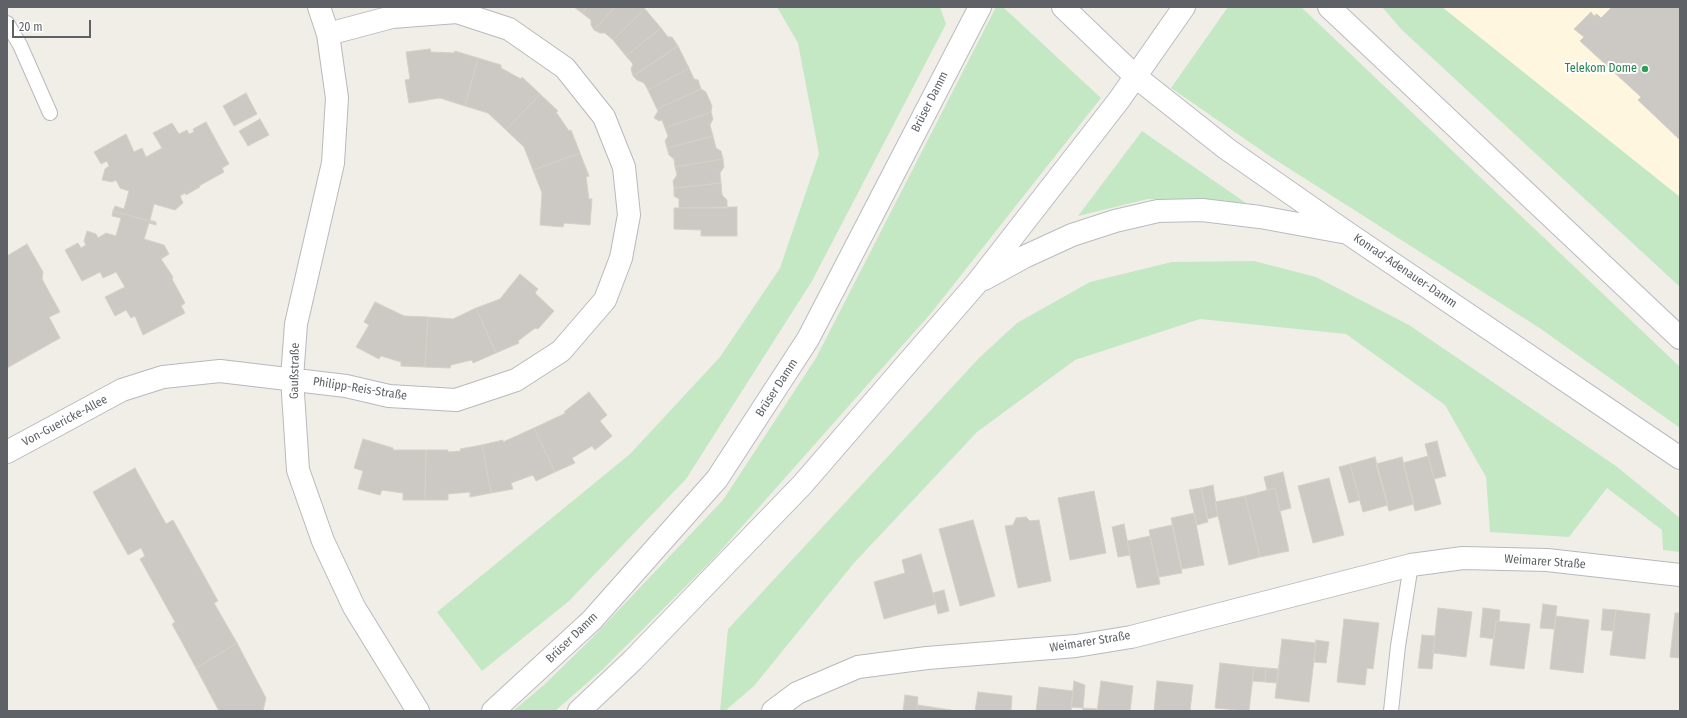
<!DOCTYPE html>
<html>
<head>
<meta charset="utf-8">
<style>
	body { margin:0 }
	#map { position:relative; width:1687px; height:718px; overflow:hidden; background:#f1eee7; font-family:"Fira Sans Condensed",sans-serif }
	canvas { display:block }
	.frame { position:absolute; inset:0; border:8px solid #5e6267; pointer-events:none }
	.scale { position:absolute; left:12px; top:20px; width:79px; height:18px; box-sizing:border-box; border:2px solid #5e6267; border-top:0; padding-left:5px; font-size:12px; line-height:14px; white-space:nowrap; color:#5e6267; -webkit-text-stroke:3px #fff; paint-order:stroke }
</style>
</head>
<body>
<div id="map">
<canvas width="1687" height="718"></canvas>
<div class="frame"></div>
<div class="scale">20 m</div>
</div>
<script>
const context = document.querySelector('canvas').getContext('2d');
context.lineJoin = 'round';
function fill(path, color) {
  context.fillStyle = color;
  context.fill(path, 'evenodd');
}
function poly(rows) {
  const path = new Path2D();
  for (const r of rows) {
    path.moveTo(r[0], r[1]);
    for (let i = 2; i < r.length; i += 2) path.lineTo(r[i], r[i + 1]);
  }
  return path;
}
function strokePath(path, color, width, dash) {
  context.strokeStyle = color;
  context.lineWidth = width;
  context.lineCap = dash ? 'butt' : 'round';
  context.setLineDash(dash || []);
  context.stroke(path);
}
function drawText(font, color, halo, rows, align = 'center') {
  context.font = font + ' "Fira Sans Condensed",sans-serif';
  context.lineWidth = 4;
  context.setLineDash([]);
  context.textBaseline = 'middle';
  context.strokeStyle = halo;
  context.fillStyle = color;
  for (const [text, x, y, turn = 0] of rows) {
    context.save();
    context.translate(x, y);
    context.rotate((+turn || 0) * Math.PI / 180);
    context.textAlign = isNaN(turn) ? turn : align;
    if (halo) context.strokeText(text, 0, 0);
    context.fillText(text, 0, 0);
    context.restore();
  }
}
const commercial = poly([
	[1442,7,1680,7,1680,197,1533,80]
]);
const green = poly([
	[777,7,940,7,946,24,812,281,686,479,569,601,482,671,437,612,630,454,720,357,780,268,819,154,798,43],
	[996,7,1003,7,1101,98,932,312,714,558,602,670,555,711,513,711,545,684,593,637,723,500,816,358],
	[1228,7,1301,7,1680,367,1680,428,1541,329,1271,157,1171,88],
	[1382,7,1442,7,1680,197,1680,287,1402,30],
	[1142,131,1246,203,1148,199,1078,216],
	[1254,261,1316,277,1409,325,1616,466,1680,518,1680,552,1663,550,1662,530,1607,488,1569,537,1490,532,1486,477,1445,405,1346,334,1200,319,1075,360,977,432,854,563,754,686,725,711,720,711,728,629,979,358,1017,323,1090,282,1172,262]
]);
const building = poly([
	[574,7,587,7,582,13,574,7],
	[587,7,615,7,594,30,591,25,591,20,582,13,587,7],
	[615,7,643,7,645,9,613,40,605,33,600,33,594,30,615,7],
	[1612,7,1680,7,1680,140,1638,100,1641,97,1580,41,1584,37,1574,29,1591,12,1594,16,1597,14,1601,18,1612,7],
	[645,9,661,28,626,56,613,40,645,9],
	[661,28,668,37,672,37,678,46,633,76,631,69,633,64,626,56,661,28],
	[678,46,689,68,648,90,644,83,637,80,633,76,678,46],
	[430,49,431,52,454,53,455,51,478,58,465,106,440,98,409,103,405,80,410,79,406,52,430,49],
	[478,58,501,65,501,68,521,79,522,77,540,94,506,130,488,113,465,106,478,58],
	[689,68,694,79,698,80,701,89,657,109,648,90,689,68],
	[701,89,706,92,712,106,711,112,665,128,662,120,659,121,654,118,658,111,657,109,701,89],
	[246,93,257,114,234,126,223,106,246,93],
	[540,94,558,111,556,112,569,131,571,130,580,153,533,170,524,147,506,130,540,94],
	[711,112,713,119,710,125,713,136,667,148,665,141,668,136,665,128,711,112],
	[260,119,269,135,248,146,239,131,260,119],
	[206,122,229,164,222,168,224,172,199,186,200,187,186,195,185,193,180,196,183,203,175,210,154,204,150,220,156,222,156,223,113,211,115,206,124,209,129,191,120,188,116,180,112,182,102,180,105,169,109,166,107,161,101,164,94,152,126,134,134,152,142,148,146,157,162,148,153,133,172,123,179,134,187,130,189,134,194,132,193,129,206,122],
	[713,136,716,148,721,151,723,159,675,167,674,159,669,155,667,148,713,136],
	[580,153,589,176,586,177,589,199,592,199,590,225,564,223,563,227,540,225,542,193,533,170,580,153],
	[723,159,724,167,720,173,721,183,674,188,673,181,677,175,675,167,723,159],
	[721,183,722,195,727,200,727,208,679,208,679,199,674,196,674,188,721,183],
	[737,207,737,236,701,236,701,230,674,229,674,208,737,207],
	[113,211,156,223,156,225,149,223,144,239,164,245,169,254,161,259,173,277,172,279,185,303,181,306,185,313,143,335,135,316,131,318,126,310,115,316,105,297,125,287,116,272,103,278,100,272,82,281,65,250,78,243,81,248,86,245,84,241,87,231,96,234,98,238,106,233,116,236,121,218,112,216,113,211],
	[27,244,43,272,42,279,60,312,49,317,60,338,7,368,7,256,27,244],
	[520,274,538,289,535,293,554,311,538,329,535,328,518,341,519,343,496,353,476,308,500,299,520,274],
	[375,302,404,316,428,317,425,367,401,366,401,362,381,356,379,359,356,347,369,325,364,322,375,302],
	[476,308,496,353,473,363,472,360,451,365,450,368,425,367,428,317,453,319,476,308],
	[589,392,607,415,600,421,612,436,595,450,592,446,572,458,575,463,555,472,534,428,566,413,564,412,589,392],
	[534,428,555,472,536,481,533,475,511,483,513,489,491,493,482,445,503,440,503,442,534,428],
	[363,439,393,448,393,450,426,450,425,500,403,500,403,493,382,490,380,495,358,489,363,471,354,468,363,439],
	[1437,441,1446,476,1434,479,1425,444,1437,441],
	[482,445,491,493,470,497,470,492,448,494,448,500,425,500,426,450,448,450,448,452,461,451,460,449,482,445],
	[1428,456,1441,504,1415,511,1403,463,1428,456],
	[1375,457,1388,505,1363,512,1350,464,1375,457],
	[1402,457,1414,504,1389,511,1376,464,1402,457],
	[1350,464,1360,500,1349,503,1339,467,1350,464],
	[135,468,166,524,173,520,218,601,214,603,237,643,196,668,172,624,175,622,140,559,145,556,141,548,128,555,93,492,135,468],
	[1283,472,1291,508,1280,511,1275,488,1267,490,1264,477,1283,472],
	[1329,478,1344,535,1313,543,1298,486,1329,478],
	[1213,485,1218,516,1208,519,1201,488,1213,485],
	[1201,488,1208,522,1197,525,1189,490,1201,488],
	[1275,488,1289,551,1260,557,1245,496,1275,488],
	[1094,491,1106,553,1070,560,1058,498,1094,491],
	[1245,496,1260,557,1229,565,1215,502,1245,496],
	[1194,513,1204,565,1182,569,1171,518,1194,513],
	[1026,517,1030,521,1039,520,1051,581,1018,588,1005,526,1013,525,1016,518,1026,517],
	[973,520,995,596,960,606,939,529,973,520],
	[1124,524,1130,555,1118,557,1112,527,1124,524],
	[1172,525,1182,573,1159,577,1149,530,1172,525],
	[1150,536,1160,584,1137,588,1127,541,1150,536],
	[921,554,936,604,884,619,874,582,905,573,902,560,921,554],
	[944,590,949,611,938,614,933,593,944,590],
	[1543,604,1557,606,1554,629,1540,628,1543,604],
	[1438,608,1472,612,1466,657,1433,653,1438,608],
	[1483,608,1500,610,1499,621,1496,621,1494,639,1480,637,1483,608],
	[1603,609,1616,610,1613,631,1601,630,1603,609],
	[1616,610,1650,614,1645,659,1610,655,1616,610],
	[1675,613,1680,613,1680,658,1670,657,1675,613],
	[1556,616,1589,620,1583,673,1550,669,1556,616],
	[1344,619,1379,623,1373,669,1367,668,1365,685,1337,682,1344,619],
	[1496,621,1530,624,1524,669,1490,665,1496,621],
	[1422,635,1435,636,1432,669,1418,668,1422,635],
	[1282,639,1316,643,1309,702,1275,698,1282,639],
	[1316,640,1329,642,1326,663,1314,662,1316,640],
	[237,643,266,698,263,711,219,711,196,668,237,643],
	[1220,663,1254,667,1249,711,1215,708,1220,663],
	[1254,667,1266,668,1265,682,1252,681,1254,667],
	[1266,668,1279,669,1277,683,1265,682,1266,668],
	[1074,681,1085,685,1083,708,1071,707,1074,681],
	[1101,681,1133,686,1130,711,1097,711,1101,681],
	[1157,681,1193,685,1190,711,1154,711,1157,681],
	[1039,687,1073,691,1071,711,1036,711,1039,687],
	[978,692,1012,696,1011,711,975,711,978,692],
	[905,695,918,697,917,711,903,711,905,695],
	[918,705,951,710,951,711,917,711,918,705],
	[1083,708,1097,709,1097,711,1083,711,1083,708]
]);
const lane = poly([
	[7,23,20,45,50,113],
	[1391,711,1398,646,1411,565]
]);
const street = poly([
	[319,7,328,34,337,98,333,163,296,324,292,378,298,470,323,541,354,607,418,711],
	[7,452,122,390,163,377,220,371,346,386,389,396,456,400,516,380,561,351,605,300,621,258,629,215,624,167,604,117,565,68,509,29,457,12,392,17,328,34],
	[773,711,797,693,858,667,927,658,1076,646,1131,637,1411,565,1463,558,1547,560,1680,575]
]);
const secondary = poly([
	[1063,7,1136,77,1227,149,1349,234,1680,458],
	[1329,7,1680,338],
	[984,279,1024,257,1072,235,1115,221,1158,211,1202,210,1260,217,1342,232],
	[493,711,592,620,717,479,808,339,980,7],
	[579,711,633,660,802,485,976,284,1119,100,1184,7]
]);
const markers = [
	[1645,69,4,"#2e9e5b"]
];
const leisureNames = [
	["Telekom Dome",1637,69]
];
const streetNames = [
	["Brüser Damm",930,102,-63],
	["Konrad-Adenauer-Damm",1405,271,34],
	["Gaußstraße",295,371,-89],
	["Brüser Damm",777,388,-57],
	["Philipp-Reis-Straße",360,389,9],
	["Von-Guericke-Allee",65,421,-28],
	["Weimarer Straße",1545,562,4],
	["Brüser Damm",572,638,-44],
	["Weimarer Straße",1090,642,-9]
];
fill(commercial, '#fef6de');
fill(green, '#c4e8c4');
fill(building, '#ccc9c4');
strokePath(building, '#d6d0c5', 1);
strokePath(lane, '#b7b9bd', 16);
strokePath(street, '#b7b9bd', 24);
strokePath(secondary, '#b8bbc0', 24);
strokePath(lane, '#fff', 14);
strokePath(street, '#fff', 22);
strokePath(secondary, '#fff', 22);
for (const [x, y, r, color] of markers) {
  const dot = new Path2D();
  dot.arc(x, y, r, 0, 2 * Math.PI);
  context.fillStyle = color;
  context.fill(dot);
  strokePath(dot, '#fff', 1.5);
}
drawText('12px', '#27864d', '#fff', leisureNames, 'right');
drawText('12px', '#5e6267', '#fff', streetNames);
</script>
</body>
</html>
